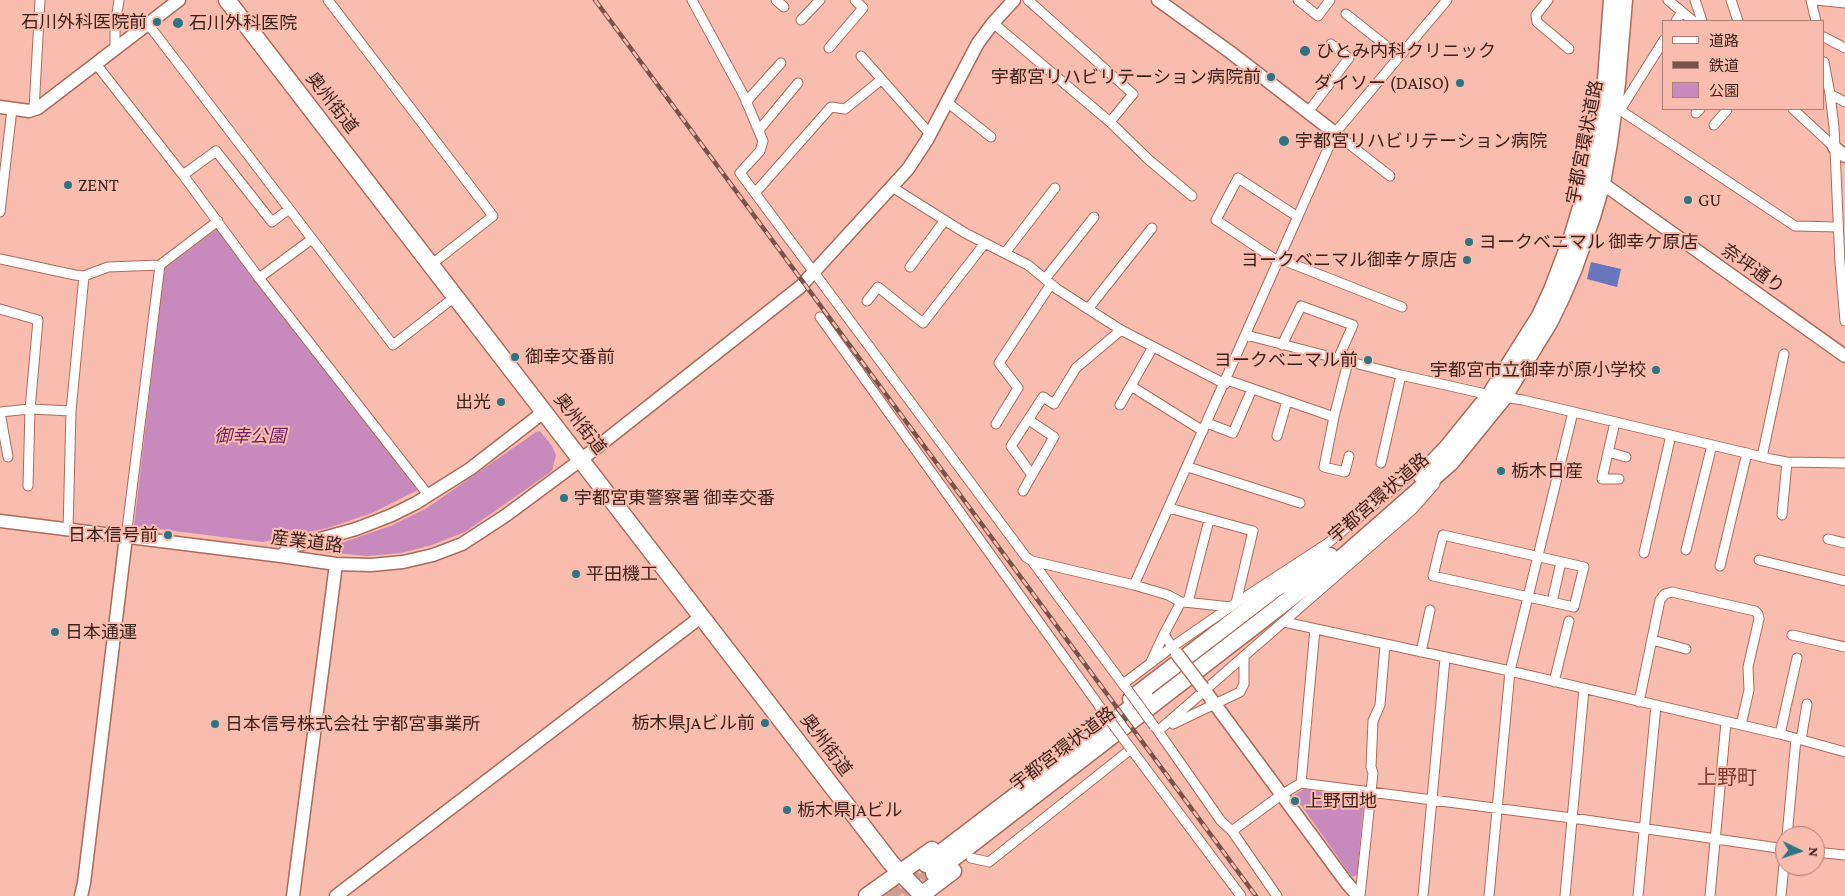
<!DOCTYPE html>
<html>
<head>
<meta charset="utf-8">
<style>
	body { margin:0 }
	#map { position:relative; width:1845px; height:896px; overflow:hidden; background:#f8bdaf; font-family:"Crimson Pro","Noto Sans JP",serif }
	canvas { display:block }
	.legend { position:absolute; left:1662px; top:20px; width:162px; height:90px; box-sizing:border-box; background:#f8bdaf; border:1px solid #ac7e73; margin:0; padding:6px 9px; list-style:none; font-size:15px; color:#3b1f19 }
	.legend li { display:flex; align-items:center; gap:10px; height:25px }
	.legend b { width:25px; border:1px solid #ac7e73 }
	.north { position:absolute; left:1775px; top:826px; width:50px; height:50px; box-sizing:border-box; background:#f8bdaf; border:1px solid #ac7e73; border-radius:50%; rotate:94deg; font-size:14px; font-weight:700; line-height:20px; text-align:center; color:#3b1f19 }
	.north::after { content:''; display:block; margin:auto; width:18px; height:22px; background:#2e7482; clip-path:polygon(50% 0,100% 100%,50% 72%,0 100%) }
</style>
</head>
<body>
<div id="map">
<canvas width="1845" height="896"></canvas>
<ul class="legend">
<li><b style="height:6px;background:#fff"></b>道路</li>
<li><b style="height:6px;background:#79534a"></b>鉄道</li>
<li><b style="height:14px;background:#c889bc"></b>公園</li>
</ul>
<div class="north">N</div>
</div>
<script>
const context = document.querySelector('canvas').getContext('2d');
context.lineJoin = 'round';
function fill(path, color) {
  context.fillStyle = color;
  context.fill(path, 'evenodd');
}
function poly(rows) {
  const path = new Path2D();
  for (const r of rows) {
    path.moveTo(r[0], r[1]);
    for (let i = 2; i < r.length; i += 2) path.lineTo(r[i], r[i + 1]);
  }
  return path;
}
function strokePath(path, color, width, dash) {
  context.strokeStyle = color;
  context.lineWidth = width;
  context.lineCap = dash ? 'butt' : 'round';
  context.setLineDash(dash || []);
  context.stroke(path);
}
function drawText(font, color, halo, rows, align = 'center') {
  context.font = font + ' "Crimson Pro","Noto Sans JP",serif';
  context.lineWidth = 4;
  context.setLineDash([]);
  context.textBaseline = 'middle';
  context.strokeStyle = halo;
  context.fillStyle = color;
  for (const [text, x, y, turn = 0] of rows) {
    context.save();
    context.translate(x, y);
    context.rotate((+turn || 0) * Math.PI / 180);
    context.textAlign = isNaN(turn) ? turn : align;
    if (halo) context.strokeText(text, 0, 0);
    context.fillText(text, 0, 0);
    context.restore();
  }
}
const green = poly([
	[217,229,419,480,418,490,372,513,328,528,263,542,134,526,164,269],
	[540,431,552,446,556,455,552,471,465,532,432,545,401,553,367,556,324,552,324,548,344,542,393,525,427,508,536,432],
	[1304,789,1364,798,1357,875,1352,877,1294,795]
]);
const water = poly([
	[1591,262,1621,269,1617,287,1587,279]
]);
const highwayTunnel = poly([
	[886,896,926,864],
	[905,896,934,873]
]);
const street = poly([
	[328,0,493,216,432,264],
	[692,0,744,96,763,141,760,151,740,173,1026,557,1032,561],
	[776,0,784,7],
	[1028,0,1133,94,1110,122],
	[1298,0,1318,16,1330,0],
	[1548,0,1536,15,1537,22,1569,49],
	[1668,0,1693,21],
	[1695,0,1702,21],
	[1731,0,1738,21],
	[1811,0,1816,21],
	[1816,0,1845,3],
	[1346,14,1399,56],
	[801,20,820,0],
	[1676,21,1682,12],
	[993,23,1110,122,1149,160,1192,196],
	[148,24,393,345,456,296],
	[1824,37,1845,48],
	[1664,40,1620,110,1795,226,1838,227],
	[829,48,863,8,855,0],
	[115,49,115,27,119,0],
	[861,56,930,134],
	[1824,62,1830,94,1834,127,1840,263,1845,321],
	[96,64,183,175,259,278,429,496],
	[1830,94,1845,102],
	[746,102,781,63],
	[947,102,991,137],
	[1793,109,1834,147],
	[34,110,40,0],
	[1308,112,1349,58,1331,44],
	[1696,113,1700,109],
	[1714,125,1727,110,1725,109],
	[759,130,798,83],
	[1335,133,1390,176],
	[183,175,216,151,272,222,289,209],
	[892,187,965,233,1028,265,1057,289,1121,330,1225,384],
	[755,193,831,107,845,109,881,80],
	[0,212,12,109],
	[1005,253,1055,188],
	[0,259,75,275,84,276,108,267,160,265,218,221],
	[1280,259,1402,307],
	[1279,262,1216,220,1238,178,1298,217],
	[910,267,945,220],
	[259,278,312,239],
	[1045,279,1094,217],
	[867,301,878,287,923,323,985,243],
	[0,309,38,320,30,409,28,486],
	[1088,309,1152,228],
	[820,317,1100,707],
	[1246,335,1401,375,1490,395,1523,400,1771,459,1787,462,1845,463],
	[1282,345,1301,306,1353,325,1338,359],
	[1227,380,1334,417,1348,362],
	[1131,386,1203,431],
	[1120,405,1153,347],
	[0,412,30,409,71,411],
	[0,412,8,457],
	[1334,417,1324,467,1345,472,1349,456],
	[1029,420,1054,437,1032,475],
	[1615,422,1602,479,1619,479],
	[1207,423,1233,433,1252,389],
	[996,424,1018,388,999,363,1051,284],
	[1277,436,1287,401],
	[1608,452,1626,457],
	[1762,457,1784,354],
	[1381,463,1401,375],
	[1188,467,1300,503],
	[1023,491,1032,475,1011,446,1043,397,1054,404,1076,368,1121,330],
	[1169,508,1253,531,1236,603],
	[1782,515,1787,462],
	[68,530,71,411,84,276],
	[1443,535,1584,567,1574,607,1433,576,1443,535],
	[126,537,160,265],
	[1828,539,1845,543],
	[1686,550,1712,445],
	[1644,553,1671,435],
	[1759,560,1845,581],
	[1720,566,1747,453],
	[1184,602,1231,607],
	[1188,602,1209,520],
	[1552,602,1561,562],
	[1284,622,1510,671,1780,734,1845,752],
	[1792,635,1845,647],
	[1652,640,1686,649],
	[1172,647,1164,634,1181,602,1168,595,1134,585,1335,133,1447,0],
	[1421,652,1430,610],
	[1151,662,1164,634],
	[1554,682,1569,621],
	[1123,684,1172,647,1236,603,1328,543,1424,463],
	[1125,687,1032,561,1134,585],
	[1639,702,1660,600,1665,594,1672,592,1755,611,1758,614,1759,619,1748,667,1749,690,1741,725],
	[1173,724,1240,692,1244,684,1244,657],
	[1156,728,1221,821,1232,831,1277,896],
	[1158,731,1413,509,1435,484],
	[1780,734,1797,658],
	[1801,740,1807,704],
	[1301,783,1315,629],
	[1232,831,1281,795,1301,783,1572,818,1785,849],
	[1787,836,1796,739],
	[1815,852,1845,855],
	[971,858,989,862,1131,749,1241,896],
	[1360,896,1373,773,1371,767,1373,721,1380,705,1385,645],
	[1423,896,1445,658],
	[1489,896,1510,671,1573,412],
	[1565,896,1584,689],
	[1638,896,1656,705],
	[1710,896,1726,722],
	[1781,896,1785,854]
]);
const secondary = poly([
	[1158,0,1230,52,1335,133],
	[0,107,29,111,38,108,179,0],
	[1834,147,1845,156],
	[1594,182,1602,183,1845,356],
	[0,521,281,556,336,564,371,565,403,562,433,555,462,544,505,516,582,459,800,287,908,169,927,140,978,43,993,23,1014,0],
	[281,556,290,548,298,545,356,529,392,515,416,503,470,469,545,411],
	[1203,688,1346,882,1358,896],
	[81,896,84,883,126,537],
	[293,896,336,564],
	[336,896,702,616]
]);
const highway = poly([
	[227,0,891,863,923,896],
	[1421,475,1447,448,1490,395,1540,316,1552,290,1572,237,1589,181,1597,140,1606,80,1612,0],
	[1131,699,1276,588,1330,556],
	[926,864,1145,697],
	[934,873,1336,563,1451,462,1503,398,1550,321,1562,296,1574,268,1592,217,1602,183,1609,143,1617,83,1624,0],
	[867,896,932,850],
	[920,896,953,871]
]);
const rail = poly([
	[595,0,1256,896]
]);
const streetBridge = poly([
	[1127,689,1154,726],
	[1100,707,1131,749]
]);
const secondaryBridge = poly([
	[1177,654,1203,688]
]);
const markers = [
	[157,22,5,"#2e7482"],
	[178,23,6,"#2e7482"],
	[1305,51,6,"#2e7482"],
	[1271,77,5,"#2e7482"],
	[1460,83,5,"#2e7482"],
	[1284,141,6,"#2e7482"],
	[68,185,5,"#2e7482"],
	[1688,200,5,"#2e7482"],
	[1469,242,5,"#2e7482"],
	[1467,260,5,"#2e7482"],
	[515,357,5,"#2e7482"],
	[1368,360,5,"#2e7482"],
	[1656,370,5,"#2e7482"],
	[501,402,5,"#2e7482"],
	[1501,471,5,"#2e7482"],
	[564,498,5,"#2e7482"],
	[168,535,5,"#2e7482"],
	[576,574,5,"#2e7482"],
	[55,632,5,"#2e7482"],
	[765,723,5,"#2e7482"],
	[215,724,5,"#2e7482"],
	[1295,801,5,"#2e7482"],
	[787,810,5,"#2e7482"]
];
const poiNames = [
	["石川外科医院前",147,22,"right"],
	["石川外科医院",189,23],
	["ひとみ内科クリニック",1316,51],
	["宇都宮リハビリテーション病院前",1261,77,"right"],
	["ダイソー (DAISO)",1450,83,"right"],
	["宇都宮リハビリテーション病院",1295,141],
	["ZENT",78,185],
	["GU",1698,200],
	["ヨークベニマル 御幸ケ原店",1479,242],
	["ヨークベニマル御幸ケ原店",1457,260,"right"],
	["御幸交番前",525,357],
	["ヨークベニマル前",1358,360,"right"],
	["宇都宮市立御幸が原小学校",1646,370,"right"],
	["出光",491,402,"right"],
	["栃木日産",1511,471],
	["宇都宮東警察署 御幸交番",574,498],
	["日本信号前",158,535,"right"],
	["平田機工",586,574],
	["日本通運",65,632],
	["栃木県JAビル前",755,723,"right"],
	["日本信号株式会社 宇都宮事業所",225,724],
	["上野団地",1305,801],
	["栃木県JAビル",797,810]
];
const streetNames = [
	["奥州街道",332,103,52],
	["宇都宮環状道路",1585,142,-79],
	["奈坪通り",1753,269,35],
	["奥州街道",580,424,52],
	["宇都宮環状道路",1379,498,-41],
	["産業道路",307,542,7],
	["奥州街道",826,745,53],
	["宇都宮環状道路",1063,749,-37]
];
const parkNames = [
	["御幸公園",250,436]
];
const quarterNames = [
	["上野町",1727,778]
];
fill(green, '#c889bc');
fill(water, '#6876bc');
strokePath(highwayTunnel, '#d29d91', 16, [16, 8]);
strokePath(street, '#ad6a5b', 11);
strokePath(secondary, '#ad6a5b', 15);
strokePath(highway, '#ad6a5b', 19);
strokePath(street, '#fff', 9);
strokePath(secondary, '#fff', 12);
strokePath(highway, '#fff', 16);
strokePath(rail, '#79534a', 4.5);
strokePath(rail, '#f8bdaf', 2.5, [8]);
strokePath(streetBridge, '#ad6a5b', 11, []);
strokePath(secondaryBridge, '#ad6a5b', 15, []);
strokePath(streetBridge, '#fff', 9);
strokePath(secondaryBridge, '#fff', 12);
for (const [x, y, r, color] of markers) {
  const dot = new Path2D();
  dot.arc(x, y, r, 0, 2 * Math.PI);
  context.fillStyle = color;
  context.fill(dot);
  strokePath(dot, '#f8bdaf', 2);
}
drawText('18px', '#3b1f19', '#f8bdaf', poiNames, 'left');
drawText('18px', '#3b1f19', '#f8bdaf', streetNames);
drawText('italic 18px', '#6f2064', '#f8bdaf', parkNames);
drawText('20px', '#76392b', '#f8bdaf', quarterNames);
</script>
</body>
</html>
